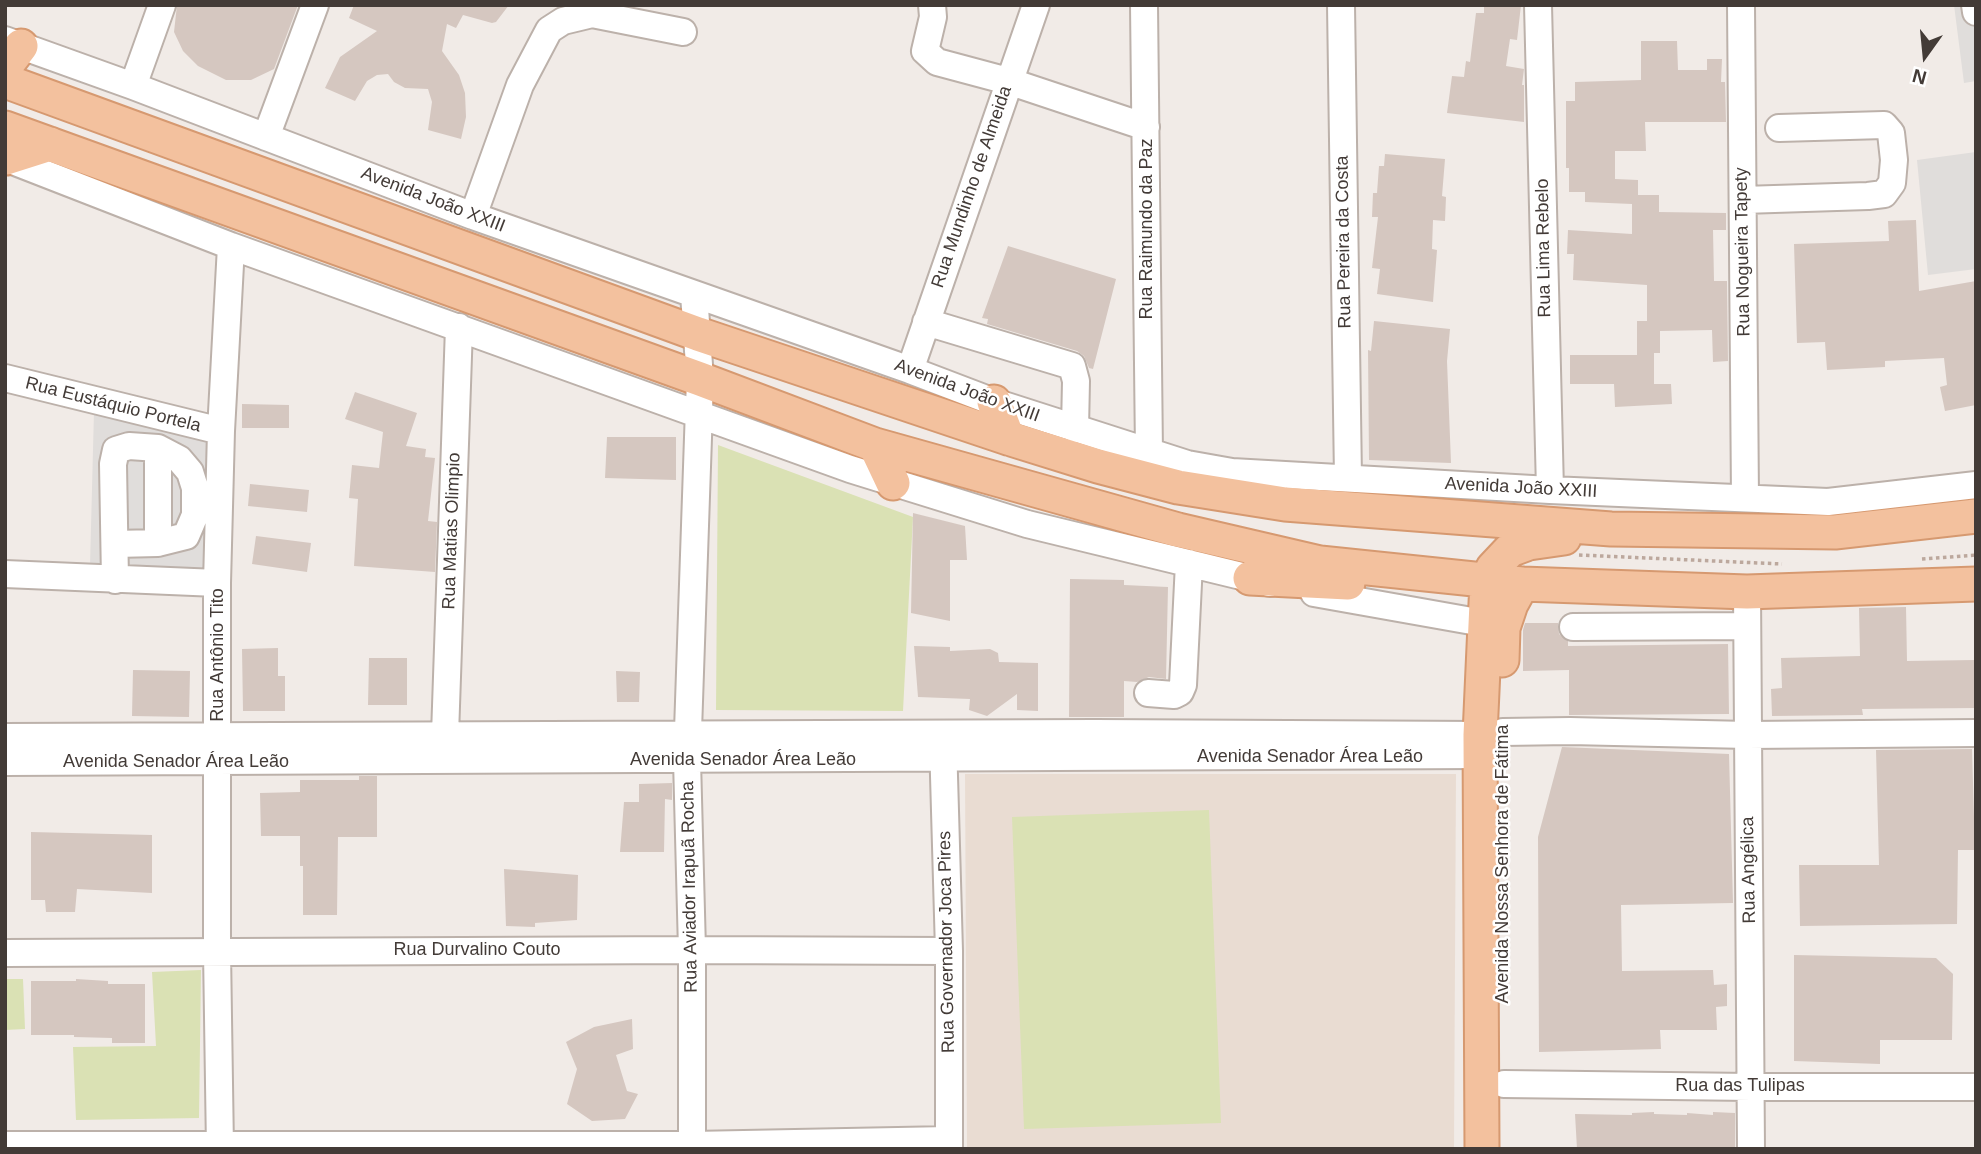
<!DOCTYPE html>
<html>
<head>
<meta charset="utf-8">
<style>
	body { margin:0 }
	#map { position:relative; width:1981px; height:1154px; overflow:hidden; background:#f1ebe7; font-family:Arial,sans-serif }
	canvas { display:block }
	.frame { position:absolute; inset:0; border:7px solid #433b37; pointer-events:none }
	.north { position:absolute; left:1890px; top:21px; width:70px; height:70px; -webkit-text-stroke:5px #fff; paint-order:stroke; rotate:195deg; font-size:19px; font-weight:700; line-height:28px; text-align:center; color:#433b37 }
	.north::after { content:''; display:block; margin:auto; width:24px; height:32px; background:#433b37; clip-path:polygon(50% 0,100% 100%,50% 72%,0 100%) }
</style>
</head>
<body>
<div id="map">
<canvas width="1981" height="1154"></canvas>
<div class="frame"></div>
<div class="north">N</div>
</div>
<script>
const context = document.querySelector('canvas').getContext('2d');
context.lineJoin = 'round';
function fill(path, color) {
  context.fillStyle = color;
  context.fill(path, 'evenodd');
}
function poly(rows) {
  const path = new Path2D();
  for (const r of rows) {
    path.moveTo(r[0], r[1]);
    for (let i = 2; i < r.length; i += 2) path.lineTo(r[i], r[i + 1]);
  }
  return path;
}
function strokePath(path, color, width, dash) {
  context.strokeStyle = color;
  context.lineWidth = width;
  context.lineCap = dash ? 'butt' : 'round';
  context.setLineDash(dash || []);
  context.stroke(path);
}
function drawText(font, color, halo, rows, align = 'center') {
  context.font = font + ' Arial,sans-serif';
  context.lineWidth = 5;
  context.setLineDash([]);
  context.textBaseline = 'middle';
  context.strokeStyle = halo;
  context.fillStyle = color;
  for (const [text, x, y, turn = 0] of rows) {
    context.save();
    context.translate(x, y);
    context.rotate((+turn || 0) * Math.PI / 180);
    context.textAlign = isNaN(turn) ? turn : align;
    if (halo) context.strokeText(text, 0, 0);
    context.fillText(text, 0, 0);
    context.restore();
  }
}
const education = poly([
	[965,774,1456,774,1454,1149,967,1149]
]);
const green = poly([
	[718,445,913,517,903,711,716,710],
	[1209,810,1221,1123,1024,1129,1012,817],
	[201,970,199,1118,76,1120,73,1047,156,1046,152,972],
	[5,979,23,979,25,1029,5,1030]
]);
const parking = poly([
	[1954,5,1976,5,1976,81,1964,83],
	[1976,152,1976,269,1928,275,1917,160],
	[94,411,212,444,210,570,90,566]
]);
const building = poly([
	[177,5,298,5,274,69,251,80,226,80,198,66,183,51,174,32],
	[354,5,509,5,496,22,492,23,463,15,456,28,447,24,442,51,459,75,465,93,466,117,461,139,428,130,432,102,428,89,405,88,394,82,388,74,377,75,367,81,355,101,325,88,340,57,377,31,349,18],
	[1484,5,1521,5,1517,40,1510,39,1506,66,1524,69,1522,85,1524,85,1524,122,1447,113,1452,76,1464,77,1466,61,1470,62,1476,13,1484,13],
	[1641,41,1677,41,1678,70,1707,70,1707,59,1722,59,1721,82,1725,82,1726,122,1645,122,1646,151,1615,151,1615,179,1638,180,1638,195,1659,195,1659,212,1726,213,1726,230,1713,230,1714,281,1727,281,1728,361,1713,362,1712,330,1660,331,1660,353,1654,353,1654,384,1671,384,1672,404,1615,407,1614,384,1570,384,1570,355,1637,355,1637,321,1647,321,1647,285,1573,280,1574,254,1567,254,1568,230,1632,234,1632,204,1585,202,1585,192,1569,192,1569,168,1566,168,1566,101,1575,101,1575,82,1641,80],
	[1385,154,1445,159,1442,196,1446,197,1445,221,1433,220,1432,249,1437,250,1433,302,1377,294,1380,269,1372,268,1378,217,1372,217,1373,193,1377,193,1379,166,1384,166],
	[1916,220,1919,291,1976,281,1976,405,1945,411,1940,387,1947,385,1944,358,1885,361,1885,367,1827,370,1825,342,1797,343,1794,244,1889,241,1888,221],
	[1008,246,1116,279,1093,369,1089,368,1084,356,1077,351,987,324,988,319,982,318],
	[1374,321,1450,329,1447,361,1451,463,1369,460,1368,350,1371,351],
	[355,392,417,413,406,446,426,449,425,457,435,458,428,521,437,522,435,572,354,566,358,499,349,498,352,465,379,468,383,432,345,419],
	[242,404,289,405,289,428,242,428],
	[607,437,676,437,676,480,605,478],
	[250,484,309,490,307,512,248,506],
	[913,513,965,526,967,560,950,560,950,621,911,613],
	[256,536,311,543,307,572,252,564],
	[1070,579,1124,580,1124,585,1168,587,1166,679,1149,677,1137,682,1124,681,1124,717,1069,717],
	[1906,607,1907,661,1975,660,1976,708,1862,709,1863,715,1772,716,1771,689,1782,688,1781,658,1860,656,1859,608],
	[1525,623,1558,623,1559,634,1568,641,1568,646,1728,644,1729,714,1569,715,1569,670,1523,671,1523,630],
	[914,646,950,647,950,651,990,649,998,653,999,662,1038,663,1038,711,1017,710,1017,694,987,716,969,710,970,699,918,697],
	[278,648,278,676,285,676,285,711,243,711,242,649],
	[369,658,407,658,407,705,368,705],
	[133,670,190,671,189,717,132,716],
	[616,671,640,672,639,702,617,702],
	[1562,747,1729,754,1733,903,1621,905,1622,971,1713,970,1714,985,1727,984,1727,1006,1716,1007,1717,1030,1660,1030,1661,1049,1539,1052,1538,837],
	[1972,749,1975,850,1958,850,1957,924,1800,926,1799,865,1879,865,1876,750],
	[359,776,377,776,377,837,338,837,337,915,303,915,303,866,300,866,300,836,261,836,260,793,300,792,300,780,359,780],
	[672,783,672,800,665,799,664,852,620,852,624,802,639,802,639,784],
	[31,832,152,835,152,893,77,889,75,912,46,912,45,900,31,900],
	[504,869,578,875,577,920,535,923,535,927,506,926],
	[1794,955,1936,958,1953,974,1952,1040,1880,1040,1880,1064,1794,1061],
	[76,979,108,981,108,984,145,984,145,1043,112,1043,112,1038,74,1037,74,1035,31,1035,31,981,76,981],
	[632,1019,633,1049,616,1055,627,1091,638,1094,625,1119,592,1121,567,1104,577,1069,566,1042,594,1027],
	[1654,1112,1654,1114,1687,1115,1687,1113,1713,1115,1713,1112,1735,1113,1735,1149,1577,1149,1575,1114,1632,1115,1632,1113]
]);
const path = poly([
	[1579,555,1782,564],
	[1922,559,1976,555]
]);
const minor = poly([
	[932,5,933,17,925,51,937,62,1008,81,1146,127],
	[1144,5,1149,453],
	[1341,5,1348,478],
	[1538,5,1550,490],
	[1741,5,1745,498],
	[1975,5,1976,12],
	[5,40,133,86,473,216,910,370,994,402,1187,464,1232,472,1550,490,1828,502,1976,485],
	[133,86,162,5],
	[266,137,315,5],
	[5,158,231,246,850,469,1027,524,1270,583],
	[1743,200,1868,196,1884,194,1892,183,1894,160,1891,133,1884,125,1779,128],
	[473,216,520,85,549,30,563,21,592,14,683,32],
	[926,322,1072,366,1076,381,1075,429],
	[910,370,1036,5],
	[5,378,221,431],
	[158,543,158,448],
	[115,544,158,543,186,536,195,515,195,488,190,472,179,459,158,448,129,446,116,450,113,464,115,580],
	[5,574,217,583],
	[1747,592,1751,1149],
	[1314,593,1483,623],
	[1573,627,1747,626],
	[1148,693,1174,695,1180,692,1183,685,1189,563],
	[1503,732,1570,731,1748,735,1976,733],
	[445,735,459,327],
	[5,737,1095,733,1480,735],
	[943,741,949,951,949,1149],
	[5,762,1480,755],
	[5,953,692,950,949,951],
	[1504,1084,1751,1087,1976,1087],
	[5,1145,692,1145,949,1140],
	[220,1149,217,951,217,583,221,431,231,246],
	[692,1149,692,950,687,760,700,379,694,294]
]);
const major = poly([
	[5,67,21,46],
	[5,81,698,334,1008,438,1098,466,1178,487,1285,504,1611,529,1835,532,1976,516],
	[5,128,700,379,875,445,1178,530,1320,563,1522,584,1747,592,1976,584],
	[6,158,50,144],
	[994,402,1008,438],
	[875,445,893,483],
	[1250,578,1348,583],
	[1502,660,1503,628,1511,604,1522,584],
	[1482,1149,1480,735,1487,581,1493,568,1510,550,1529,543,1564,538]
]);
const streetNames = [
	["Rua Mundinho de Almeida",972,187,-71],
	["Avenida João XXIII",433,200,21],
	["Rua Raimundo da Paz",1147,229,-90],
	["Rua Pereira da Costa",1344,242,-91],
	["Rua Lima Rebelo",1544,248,-91],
	["Rua Nogueira Tapety",1743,252,-91],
	["Avenida João XXIII",967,391,20],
	["Rua Eustáquio Portela",113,405,14],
	["Avenida João XXIII",1521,488,3],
	["Rua Matias Olimpio",452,531,-88],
	["Rua Antônio Tito",218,655,-90],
	["Avenida Senador Área Leão",1310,757],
	["Avenida Senador Área Leão",743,760],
	["Avenida Senador Área Leão",176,762],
	["Avenida Nossa Senhora de Fátima",1503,864,-90],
	["Rua Angélica",1749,870,-91],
	["Rua Aviador Irapuã Rocha",690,887,-91],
	["Rua Governador Joca Pires",947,942,-91],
	["Rua Durvalino Couto",477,950],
	["Rua das Tulipas",1740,1086]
];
fill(education, '#e9dcd2');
fill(green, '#dae1b4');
fill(parking, '#e0dddb');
fill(building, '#d5c7c0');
strokePath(minor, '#bcb1aa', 30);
strokePath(major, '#d69970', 37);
strokePath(path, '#bca89d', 3.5, [3.5, 3.5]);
strokePath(minor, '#fff', 26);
strokePath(major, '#f3c19e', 33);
drawText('18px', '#433b37', '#fff', streetNames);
</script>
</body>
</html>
